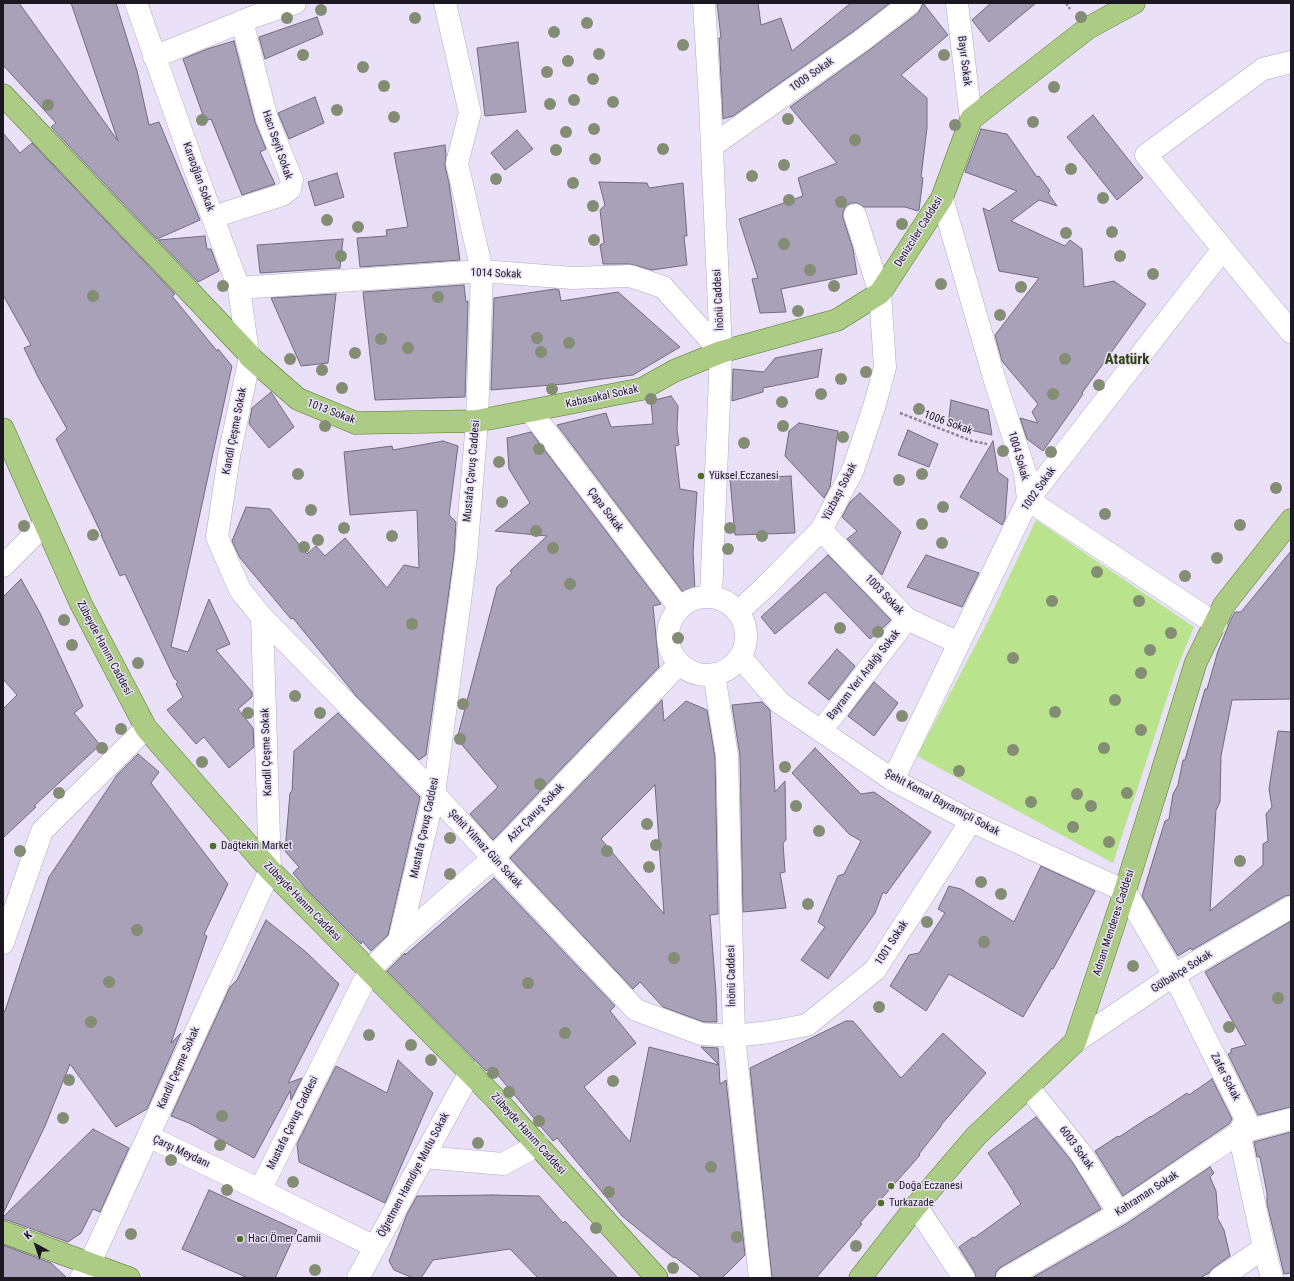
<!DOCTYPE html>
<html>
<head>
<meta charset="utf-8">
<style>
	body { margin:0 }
	#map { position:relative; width:1294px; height:1281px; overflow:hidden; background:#eae1f9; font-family:"Roboto Condensed",sans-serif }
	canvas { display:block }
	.frame { position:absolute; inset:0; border:4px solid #1b1821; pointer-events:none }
	.north { position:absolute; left:16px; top:1225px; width:40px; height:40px; -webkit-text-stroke:3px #eae1f9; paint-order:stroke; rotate:320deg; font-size:11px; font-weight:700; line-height:16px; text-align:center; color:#1b1821 }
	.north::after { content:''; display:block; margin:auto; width:14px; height:18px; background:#1b1821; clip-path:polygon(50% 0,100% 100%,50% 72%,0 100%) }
</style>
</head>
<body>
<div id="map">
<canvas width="1294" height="1281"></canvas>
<div class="frame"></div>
<div class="north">K</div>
</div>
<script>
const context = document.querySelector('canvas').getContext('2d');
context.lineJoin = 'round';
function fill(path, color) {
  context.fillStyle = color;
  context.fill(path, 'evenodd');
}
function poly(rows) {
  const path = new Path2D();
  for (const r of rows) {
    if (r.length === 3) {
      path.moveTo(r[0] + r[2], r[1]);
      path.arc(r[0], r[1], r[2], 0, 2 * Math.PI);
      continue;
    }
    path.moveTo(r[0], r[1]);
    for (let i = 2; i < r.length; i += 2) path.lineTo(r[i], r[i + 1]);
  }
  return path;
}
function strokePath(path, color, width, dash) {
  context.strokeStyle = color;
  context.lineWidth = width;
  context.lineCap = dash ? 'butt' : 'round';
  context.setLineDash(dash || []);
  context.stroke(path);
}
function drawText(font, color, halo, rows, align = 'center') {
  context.font = font + ' "Roboto Condensed",sans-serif';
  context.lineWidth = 3;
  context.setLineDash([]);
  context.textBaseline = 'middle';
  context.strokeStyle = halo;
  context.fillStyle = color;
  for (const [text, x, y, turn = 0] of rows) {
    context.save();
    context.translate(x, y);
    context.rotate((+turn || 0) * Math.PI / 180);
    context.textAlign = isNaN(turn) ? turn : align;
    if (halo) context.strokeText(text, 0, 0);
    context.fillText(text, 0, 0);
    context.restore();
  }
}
const green = poly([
	[1036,520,1194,627,1176,671,1113,863,917,756,985,627]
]);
const building = poly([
	[3,3,19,3,118,141,71,3,116,3,137,71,149,125,159,122,200,220,157,239,51,127,56,123,3,65,3,3],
	[717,3,758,3,761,25,781,18,792,51,851,3,890,3,854,31,733,116,723,119,719,38,721,38,717,3],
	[923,3,948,35,901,75,927,98,927,128,921,177,923,178,919,210,918,211,905,207,864,207,857,203,851,203,846,206,843,212,843,218,853,249,857,274,781,289,786,312,760,313,752,279,758,278,739,219,803,196,798,178,837,163,790,107,868,51,918,13,921,8,923,3],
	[991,3,1036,3,989,42,972,20,991,3],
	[317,17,323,34,265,59,259,37,317,17],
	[234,41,255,122,266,149,260,152,275,184,242,195,211,119,205,121,183,59,207,49,234,41],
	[518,42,526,112,485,116,477,48,518,42],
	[315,97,324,123,289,139,278,113,315,97],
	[1093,115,1143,178,1117,200,1067,137,1093,115],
	[981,129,1007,134,1037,177,1039,176,1050,191,1048,193,1057,206,1039,200,1011,221,1065,246,1070,240,1082,249,1084,287,1114,281,1146,304,1082,393,1083,394,1043,451,1027,439,1020,418,1038,423,1032,412,1038,404,1002,361,995,335,1039,278,999,271,983,208,989,211,1017,191,965,172,981,129],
	[517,130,533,149,505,170,491,153,517,130],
	[3,133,20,153,32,143,175,294,172,296,217,351,218,349,232,366,171,647,188,652,209,599,230,644,216,650,252,692,252,697,238,709,253,728,254,747,229,768,204,737,196,744,167,710,183,697,176,684,178,682,174,678,125,574,120,576,101,535,102,535,56,439,67,429,38,377,24,348,31,345,3,295,3,133],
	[445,145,446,155,445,166,449,183,460,260,360,267,357,238,387,236,386,230,408,227,394,153,445,145],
	[337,173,344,197,315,206,308,182,337,173],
	[599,182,647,183,649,188,683,183,687,236,684,236,687,265,652,270,630,264,603,264,600,245,604,243,600,210,605,205,599,182],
	[205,236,207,249,211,249,219,271,198,282,158,240,205,236],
	[343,239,340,268,260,273,257,245,343,239],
	[464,285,466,302,468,301,465,397,375,400,363,292,464,285],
	[555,289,559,290,561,301,618,292,680,347,633,375,564,384,491,390,494,298,555,289],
	[336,294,328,363,301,366,271,298,336,294],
	[822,349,818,377,763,388,763,392,732,401,733,369,764,372,775,358,822,349],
	[271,392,294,427,269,448,249,424,252,408,271,392],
	[671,396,678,406,677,429,679,445,675,446,680,489,697,492,693,552,695,591,685,595,557,425,606,413,611,427,653,424,651,401,671,396],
	[951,400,988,410,992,435,948,425,951,400],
	[799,423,838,431,830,487,824,498,785,456,789,431,799,423],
	[908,430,938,444,929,467,898,455,908,430],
	[531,432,661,604,653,606,659,667,493,840,470,814,498,787,457,739,497,587,512,573,510,571,547,536,495,531,530,503,509,469,507,438,531,432],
	[443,441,458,446,449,515,456,522,454,555,426,755,419,760,357,697,293,618,291,619,240,558,232,541,246,507,270,509,307,554,316,546,325,556,345,538,387,588,404,565,419,568,417,510,350,515,344,452,392,446,393,450,443,441],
	[993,441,998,472,1008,479,1005,519,1002,525,960,497,993,441],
	[791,476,795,533,735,535,730,479,791,476],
	[860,493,901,532,882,575,847,539,857,531,842,517,850,502,860,493],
	[1291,551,1291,699,1232,700,1221,756,1220,802,1216,810,1210,911,1263,865,1263,844,1268,841,1266,814,1272,807,1269,789,1278,731,1291,732,1291,895,1285,896,1192,950,1191,948,1178,956,1142,896,1165,821,1169,819,1173,794,1178,785,1183,760,1185,760,1205,689,1207,689,1218,651,1231,619,1235,612,1241,612,1291,551],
	[828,555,891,620,886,625,870,639,825,592,775,634,761,617,828,555],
	[926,555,979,573,962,607,907,587,926,555],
	[21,579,40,613,83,706,74,713,100,745,34,806,36,807,3,838,3,709,17,695,3,679,3,597,21,579],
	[837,649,855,666,829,700,808,683,837,649],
	[874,682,898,703,874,736,848,716,874,682],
	[662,700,664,721,686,701,707,710,715,757,718,914,710,915,716,993,717,1022,704,1022,663,1007,640,982,633,989,510,858,662,700],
	[655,785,664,914,601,839,655,785],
	[762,702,770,710,775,792,785,781,786,840,783,843,785,872,780,873,786,908,743,912,740,756,732,705,762,702],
	[338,713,420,797,388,935,371,951,362,941,361,944,306,889,293,873,299,867,285,851,290,793,292,791,294,751,338,713],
	[815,748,861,794,874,792,931,832,886,894,883,892,875,913,828,979,801,960,825,927,818,922,838,876,844,874,861,841,849,834,792,773,815,748],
	[138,754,159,772,151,783,228,884,204,934,207,936,171,1043,181,1033,147,1109,116,1127,70,1064,45,1126,3,1214,3,1012,5,1011,49,877,117,775,138,754],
	[1041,866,1095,891,1053,969,1052,968,1023,1017,949,974,926,1011,890,986,909,955,919,953,945,913,938,909,949,886,961,889,1014,922,1041,866],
	[494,878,615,1006,610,1011,636,1043,584,1087,630,1142,649,1047,719,1065,701,1047,718,1048,720,1084,726,1080,745,1255,722,1278,702,1278,675,1257,674,1258,622,1216,557,1138,553,1141,491,1067,486,1071,387,971,405,953,405,955,494,878],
	[266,920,306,952,339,984,288,1083,302,1078,291,1100,290,1091,254,1158,189,1123,171,1116,230,987,237,980,266,920],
	[1291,921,1291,1107,1258,1115,1228,1054,1231,1053,1231,1049,1246,1045,1205,972,1291,921],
	[846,1021,853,1021,901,1078,943,1033,986,1073,941,1125,941,1126,919,1154,920,1155,860,1223,862,1224,816,1278,772,1278,750,1068,846,1021],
	[398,1060,433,1093,385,1203,299,1162,297,1144,336,1066,387,1093,398,1060],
	[1212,1079,1232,1119,1229,1124,1123,1196,1095,1151,1118,1136,1119,1137,1151,1116,1151,1117,1187,1093,1189,1095,1212,1079],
	[1036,1117,1073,1163,1101,1209,1001,1267,996,1272,995,1278,976,1278,974,1271,959,1247,973,1237,974,1238,1021,1204,1013,1192,1014,1192,988,1153,1036,1117],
	[93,1129,129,1148,100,1212,93,1209,81,1233,68,1242,7,1220,3,1220,3,1217,93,1129],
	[1291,1132,1291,1273,1284,1274,1267,1204,1267,1193,1260,1157,1257,1157,1254,1142,1291,1132],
	[1210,1167,1214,1173,1210,1177,1216,1191,1218,1216,1217,1217,1224,1230,1230,1256,1213,1268,1209,1273,1200,1278,1032,1278,1126,1224,1210,1167],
	[209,1190,297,1230,275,1278,248,1278,182,1249,209,1190],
	[493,1195,539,1196,563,1223,565,1221,618,1278,538,1278,510,1249,433,1260,421,1278,413,1278,394,1270,389,1261,407,1214,417,1196,493,1195],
	[3,1245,51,1263,67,1278,3,1278,3,1245]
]);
const path = poly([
	[1066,3,1070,9],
	[900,413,972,441,987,444]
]);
const minor = poly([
	[136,3,194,167,239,288,248,353],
	[704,3,710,102,721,352,711,597],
	[957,3,971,119],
	[154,57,258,15,295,3],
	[1291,62,1263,69,1146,155,1291,332],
	[712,146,861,41,910,3],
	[942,198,995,381,1025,472,1028,500,1216,624],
	[213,217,282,195,290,189,292,180,267,119,242,21],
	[239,288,482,271,572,278,630,276,663,287,721,352],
	[531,412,679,607],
	[821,530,907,619,959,643],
	[3,566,45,524],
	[707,636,39],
	[738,612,764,588,821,530,853,470,875,404,885,367,880,293,855,215],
	[262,617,428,787,493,858,636,1010,701,1034,734,1036,770,1032,807,1025,875,970,971,821],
	[740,657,780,703,893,780,971,821,1125,891,1174,975,1246,1119,1239,1133,1264,1248,1272,1278],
	[714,674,727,756,734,1036,760,1278],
	[821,731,907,619],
	[893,780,1028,500,1223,249],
	[399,941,434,794,466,556,477,421,482,271,457,163,470,113,445,3],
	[3,943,42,831,146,728],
	[1075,1042,1174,975,1291,907],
	[1028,1087,1080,1152,1119,1213],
	[148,1136,260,1190,375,1247],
	[424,1157,503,1164,538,1145],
	[260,1190,369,971,399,941,493,858,679,664],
	[916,1206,964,1278],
	[81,1278,90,1263,270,870,262,617,240,590,217,537,229,456,250,357],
	[358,1278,470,1072],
	[1007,1278,1119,1213,1239,1133,1291,1119],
	[1220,1278,1264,1248]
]);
const major = poly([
	[3,95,248,353,250,357,298,399,356,423,477,421,642,389,674,371,721,352,837,320,880,293,942,198,971,119,1088,28,1134,3],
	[3,429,81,604,146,728,270,870,496,1099,657,1278],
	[3,1232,129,1278],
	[860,1278,916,1206,976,1136,1075,1042,1125,891,1196,662,1224,605,1291,520]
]);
const trees = [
	[321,10],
	[1081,17],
	[287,18],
	[415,18],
	[587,23],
	[554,32],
	[683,45],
	[599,54],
	[303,55],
	[944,55],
	[568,61],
	[363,67],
	[547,72],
	[593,79],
	[384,86],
	[1054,87],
	[574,100],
	[613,102],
	[550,104],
	[48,105],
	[337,110],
	[394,117],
	[788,119],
	[202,120],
	[1033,122],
	[955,125],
	[594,129],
	[566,132],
	[855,140],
	[663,149],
	[556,150],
	[595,159],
	[784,165],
	[1071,169],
	[752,176],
	[496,179],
	[573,183],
	[1103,198],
	[789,200],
	[841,202],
	[593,206],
	[327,220],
	[902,224],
	[358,227],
	[1112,232],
	[1066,233],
	[594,240],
	[784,244],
	[341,256],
	[1120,256],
	[810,270],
	[1153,274],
	[941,284],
	[223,286],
	[834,286],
	[1021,287],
	[93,296],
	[438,297],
	[798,311],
	[1000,315],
	[537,338],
	[381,339],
	[569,343],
	[408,348],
	[541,352],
	[355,353],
	[290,359],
	[1065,359],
	[322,370],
	[866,372],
	[841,379],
	[1099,385],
	[342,388],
	[552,389],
	[821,394],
	[1053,394],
	[651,399],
	[782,402],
	[919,409],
	[325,426],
	[783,426],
	[843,437],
	[744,443],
	[539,449],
	[1003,451],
	[1051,452],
	[499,462],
	[298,474],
	[922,474],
	[899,480],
	[1276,488],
	[502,502],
	[943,507],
	[311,510],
	[1105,514],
	[922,524],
	[1240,525],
	[24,526],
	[344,528],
	[730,528],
	[536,531],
	[93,535],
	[392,536],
	[762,536],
	[318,540],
	[942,543],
	[304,547],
	[553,548],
	[728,549],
	[1217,558],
	[1097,572],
	[1185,576],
	[570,584],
	[1052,601],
	[1139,601],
	[64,620],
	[412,624],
	[840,628],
	[878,632],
	[1171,633],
	[678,638],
	[72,645],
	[1150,650],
	[1013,658],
	[138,663],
	[1141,673],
	[295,696],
	[1115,700],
	[463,704],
	[1055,712],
	[248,713],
	[320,713],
	[902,716],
	[121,729],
	[1141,730],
	[460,739],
	[102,748],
	[1104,748],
	[1013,750],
	[202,762],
	[785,767],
	[959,771],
	[540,784],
	[59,793],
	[1127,793],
	[1077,794],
	[1031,802],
	[796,806],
	[1091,806],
	[647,824],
	[1073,827],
	[819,831],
	[450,838],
	[1109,842],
	[656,845],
	[20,851],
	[607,851],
	[1240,861],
	[649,867],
	[450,874],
	[981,882],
	[1001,894],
	[808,904],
	[927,922],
	[137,930],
	[984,942],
	[674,958],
	[1133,966],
	[109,982],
	[528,983],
	[1278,998],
	[879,1007],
	[91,1022],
	[1229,1027],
	[565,1033],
	[369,1035],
	[411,1045],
	[431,1060],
	[493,1073],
	[69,1080],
	[613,1081],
	[509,1092],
	[222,1116],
	[63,1118],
	[539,1121],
	[478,1143],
	[220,1145],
	[171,1160],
	[711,1167],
	[293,1182],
	[227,1190],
	[609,1192],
	[596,1228],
	[131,1234],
	[737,1237],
	[856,1246],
	[673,1268],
	[315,1270]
];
const markers = [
	[701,476,4,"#4f7027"],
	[213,846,4,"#4f7027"],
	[891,1186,4,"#4f7027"],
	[881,1203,4,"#4f7027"],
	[240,1239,4,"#4f7027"]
];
const streetNames = [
	["Bayır Sokak",964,61,83],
	["1009 Sokak",812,75,-35],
	["Hacı Seyit Sokak",277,145,71],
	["Karaoğlan Sokak",198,177,70],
	["Denizciler Caddesi",919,232,-58],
	["1014 Sokak",496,274,2],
	["İnönü Caddesi",719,300,-93],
	["Kabasakal Sokak",602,397,-12],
	["1013 Sokak",331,412,21],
	["1006 Sokak",948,423,20],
	["Kandil Çeşme Sokak",235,431,-79],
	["1004 Sokak",1018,456,74],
	["Mustafa Çavuş Caddesi",472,471,-85],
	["1002 Sokak",1039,489,-55],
	["Yüzbaşı Sokak",840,492,-63],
	["Çapa Sokak",605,510,53],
	["1003 Sokak",884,595,46],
	["Zübeyde Hanım Caddesi",104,648,62],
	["Bayram Yeri Aralığı Sokak",864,675,-52],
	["Kandil Çeşme Sokak",267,752,-92],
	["Şehit Kemal Bayramiçli Sokak",942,803,28],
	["Aziz Çavuş Sokak",536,813,-46],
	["Mustafa Çavuş Caddesi",425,828,-78],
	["Şehit Yılmaz Gün Sokak",485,849,47],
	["Zübeyde Hanım Caddesi",302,902,46],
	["Adnan Menderes Caddesi",1114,923,-72],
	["1001 Sokak",892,943,-57],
	["Gölbahçe Sokak",1182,972,-32],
	["İnönü Caddesi",732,976,-91],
	["Kandil Çeşme Sokak",179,1068,-66],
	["Zafer Sokak",1225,1077,63],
	["Mustafa Çavuş Caddesi",293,1123,-64],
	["Zübeyde Hanım Caddesi",528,1134,48],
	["6003 Sokak",1076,1148,54],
	["Çarşı Meydanı",181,1152,25],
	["Öğretmen Hamdiye Mutlu Sokak",414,1175,-62],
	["Kahraman Sokak",1147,1194,-33]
];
const poiNames = [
	["Yüksel Eczanesi",709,476],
	["Dağtekin Market",221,846],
	["Doğa Eczanesi",899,1186],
	["Turkazade",889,1203],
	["Hacı Ömer Camii",248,1239]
];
const districtNames = [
	["Atatürk",1127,360]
];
fill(green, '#b9e48d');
fill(building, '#a9a1b8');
strokePath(building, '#726a7f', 1);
strokePath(minor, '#b1a9c0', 23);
strokePath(major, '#56762d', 23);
strokePath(path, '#898293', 2.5, [3, 2]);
strokePath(minor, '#fff', 22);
strokePath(major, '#accb85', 22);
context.fillStyle = '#828d73';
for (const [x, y] of trees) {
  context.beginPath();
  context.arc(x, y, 6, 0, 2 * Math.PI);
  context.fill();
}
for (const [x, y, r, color] of markers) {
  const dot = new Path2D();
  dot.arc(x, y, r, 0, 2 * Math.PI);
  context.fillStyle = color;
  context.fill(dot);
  strokePath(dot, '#eae1f9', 1.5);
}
drawText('11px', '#1b1821', '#eae1f9', streetNames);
drawText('11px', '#1b1821', '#eae1f9', poiNames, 'left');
drawText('bold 15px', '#2e4412', '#eae1f9', districtNames);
</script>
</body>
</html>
